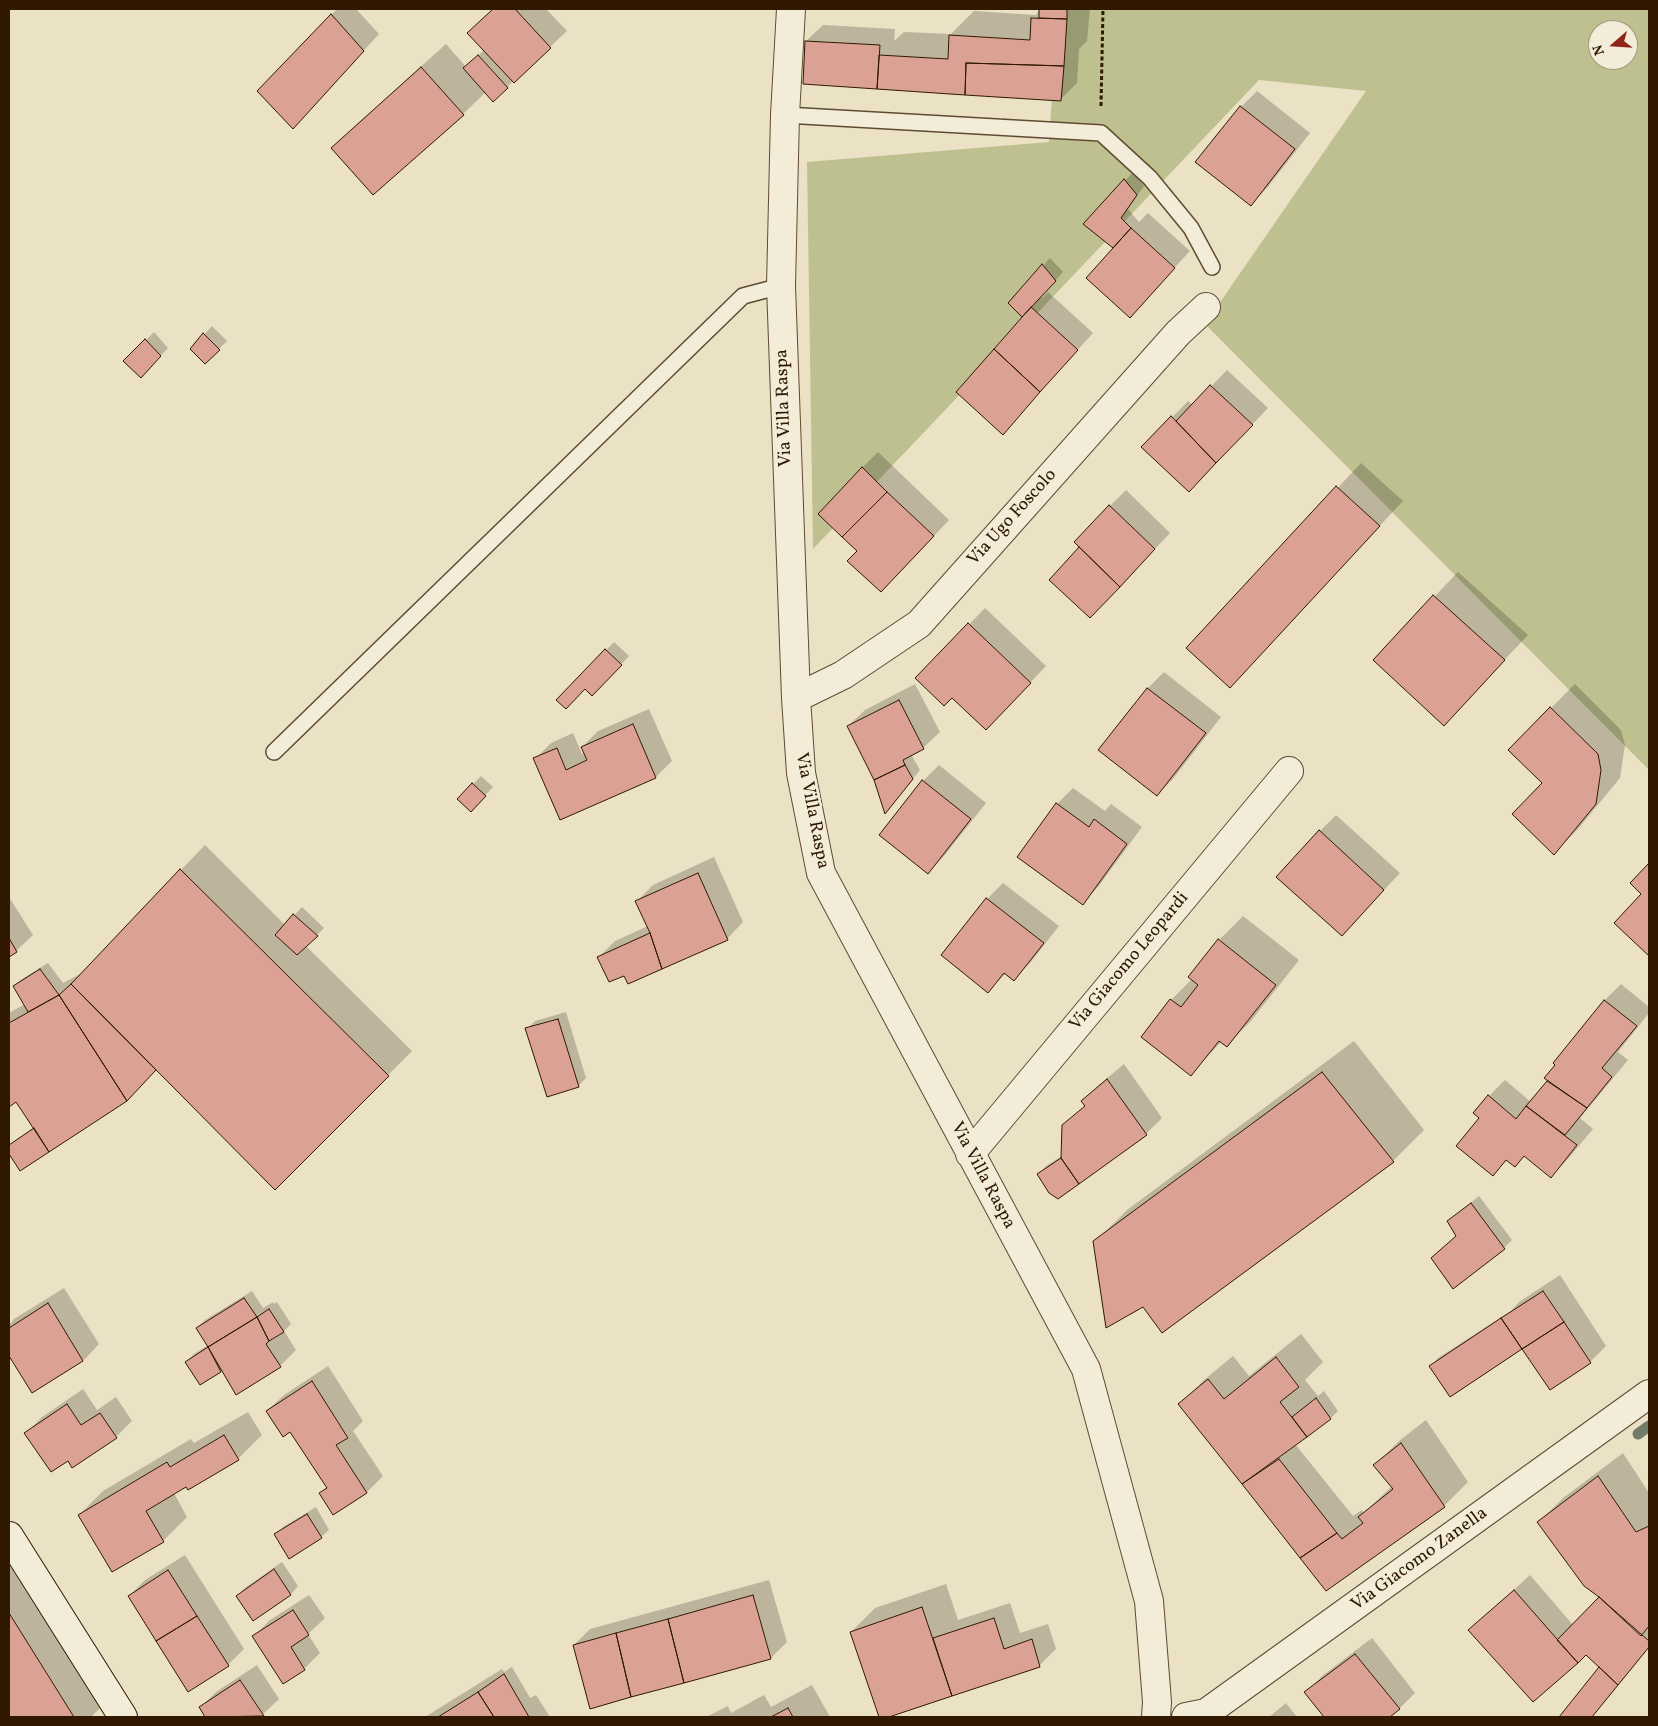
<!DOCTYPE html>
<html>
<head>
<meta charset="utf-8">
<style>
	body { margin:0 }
	#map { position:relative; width:1658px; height:1726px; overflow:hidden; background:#ebe1c4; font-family:Vollkorn,serif }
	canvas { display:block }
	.frame { position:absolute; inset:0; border:10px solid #301900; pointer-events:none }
	.north { position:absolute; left:1588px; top:20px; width:50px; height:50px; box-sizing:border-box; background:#f2ecd9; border:1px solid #a49882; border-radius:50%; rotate:251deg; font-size:14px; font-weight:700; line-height:20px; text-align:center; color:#301900 }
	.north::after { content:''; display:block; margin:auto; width:18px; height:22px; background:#8f2418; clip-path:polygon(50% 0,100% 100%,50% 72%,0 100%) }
</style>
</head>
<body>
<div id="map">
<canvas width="1658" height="1726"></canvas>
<div class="frame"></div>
<div class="north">N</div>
</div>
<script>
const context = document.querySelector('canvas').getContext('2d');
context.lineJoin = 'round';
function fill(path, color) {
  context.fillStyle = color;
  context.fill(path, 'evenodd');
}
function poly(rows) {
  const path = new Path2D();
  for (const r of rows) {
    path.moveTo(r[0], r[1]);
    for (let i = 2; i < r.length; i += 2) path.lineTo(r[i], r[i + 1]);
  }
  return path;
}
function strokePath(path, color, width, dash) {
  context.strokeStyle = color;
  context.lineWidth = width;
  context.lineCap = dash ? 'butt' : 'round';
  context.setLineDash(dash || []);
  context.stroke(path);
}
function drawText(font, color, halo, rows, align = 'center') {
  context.font = font + ' Vollkorn,serif';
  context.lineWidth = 5;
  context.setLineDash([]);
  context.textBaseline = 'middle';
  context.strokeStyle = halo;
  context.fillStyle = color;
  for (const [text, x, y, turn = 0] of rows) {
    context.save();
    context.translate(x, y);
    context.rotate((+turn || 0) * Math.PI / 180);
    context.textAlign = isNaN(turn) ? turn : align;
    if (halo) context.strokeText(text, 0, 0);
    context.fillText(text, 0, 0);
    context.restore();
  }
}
const green = poly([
	[1058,9,1649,9,1649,770,1205,324,1366,91,1259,80,813,549,807,162,1049,142],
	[1598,30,1628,30,1628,60,1598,60]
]);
const shadow = poly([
	[337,9,356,9,379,34,293,128,258,91],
	[494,9,546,9,567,31,507,87,486,92,463,114,333,148,357,124,446,44,466,67,485,49,469,33],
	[1040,9,1090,9,1087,41,1079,49,1077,83,1061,99,806,41,823,25,895,29,894,41,904,32,951,34,974,11,1036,15],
	[1257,91,1310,133,1267,188,1251,204,1241,107],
	[1133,172,1144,186,1128,209,1139,222,1148,213,1190,251,1130,316,1115,248,1085,224],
	[1050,258,1063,272,1041,296,1042,298,1048,292,1093,333,1003,433,1024,317,1010,303],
	[212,326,227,341,205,363,191,349],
	[154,332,168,348,148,369,125,361],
	[1227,370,1268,408,1205,474,1143,447,1188,401,1193,405],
	[878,452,949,520,897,575,859,551,862,468],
	[1361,463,1403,501,1230,686,1188,648],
	[1126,490,1170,533,1106,601,1051,579,1081,547,1110,506],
	[1458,572,1528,635,1444,724,1374,660],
	[985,608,1046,666,1002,712,952,696,917,678],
	[614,642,629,656,592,695,585,688,558,700],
	[1164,672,1221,717,1173,779,1157,795,1100,750,1148,688],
	[915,684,940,732,923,748,912,756,920,770,886,812,875,780,848,726,865,710],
	[1575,684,1621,730,1625,745,1620,778,1578,829,1554,853,1544,783,1551,708],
	[649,709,672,761,656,777,560,818,535,759,551,743,573,733,582,754,585,753,582,747,598,731],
	[939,765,986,803,944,856,928,872,923,781],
	[481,776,493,787,479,802,459,799],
	[1073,788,1105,811,1111,804,1142,827,1098,887,1082,903,1018,857,1057,804],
	[1336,815,1400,873,1342,935,1320,831],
	[205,845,285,925,302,907,324,928,306,946,412,1051,275,1188,157,1069,127,1100,20,1170,9,1152,9,1145,34,1127,17,1101,9,1106,9,1013,25,1004,14,986,22,979,48,963,63,983,82,973],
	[714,857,743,922,727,939,625,974,599,957,615,941,648,926,637,901,653,885],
	[1649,865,1649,955,1615,923,1643,894,1632,883],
	[1003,883,1059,926,1030,963,1014,979,1006,973,988,991,943,955,987,899],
	[9,897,33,935,16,951,9,955],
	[1243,916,1299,960,1251,1021,1227,1045,1222,1041,1191,1074,1143,1037,1171,1000,1192,979,1219,940],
	[1621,984,1649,1007,1649,1013,1618,1052,1628,1060,1580,1118,1593,1129,1567,1160,1551,1176,1525,1155,1515,1166,1507,1160,1493,1174,1481,1118,1489,1096,1505,1080,1531,1102,1549,1081,1557,1065,1554,1062,1605,1000],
	[566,1012,586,1078,578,1086,527,1029,535,1021],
	[1354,1041,1424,1130,1393,1161,1095,1242,1127,1210],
	[1124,1064,1162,1118,1146,1134,1039,1174,1046,1166,1062,1156,1063,1126,1086,1105,1083,1101,1099,1085],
	[1479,1196,1512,1240,1504,1248,1457,1236,1449,1221],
	[1560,1275,1606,1346,1590,1362,1550,1388,1522,1347,1431,1366,1438,1358,1511,1311,1519,1302],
	[64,1288,99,1344,83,1361,32,1392,9,1353,9,1325,14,1319],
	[252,1291,263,1308,273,1302,274,1304,277,1302,291,1324,284,1331,296,1350,280,1366,222,1369,200,1383,187,1362,194,1354,208,1345,197,1328,205,1320],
	[1301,1334,1323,1362,1305,1380,1318,1396,1324,1391,1338,1411,1331,1418,1295,1444,1353,1516,1362,1510,1364,1513,1392,1486,1375,1465,1399,1441,1426,1420,1468,1482,1444,1506,1326,1589,1180,1404,1204,1380,1233,1356,1249,1376],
	[328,1366,363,1421,353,1431,383,1476,367,1492,334,1514,321,1493,327,1487,291,1431,267,1411,284,1395],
	[83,1389,97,1410,116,1397,132,1421,116,1437,68,1459,26,1433,42,1417],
	[248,1412,262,1435,238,1459,188,1489,187,1486,174,1493,187,1517,163,1541,79,1515,103,1491,191,1439,194,1443],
	[1623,1453,1649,1493,1649,1648,1592,1717,1560,1717,1601,1667,1586,1653,1470,1630,1530,1575,1573,1625,1601,1597,1539,1522,1563,1498],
	[316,1507,329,1530,321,1537,276,1535,283,1527],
	[9,1551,104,1704,91,1717,9,1717],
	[185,1555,244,1649,228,1665,129,1596,145,1580],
	[282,1562,298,1586,291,1594,253,1619,237,1596,245,1588],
	[769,1580,787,1642,771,1658,574,1645,590,1629],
	[946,1584,958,1620,1010,1603,1020,1633,1048,1624,1056,1649,1040,1665,885,1717,880,1717,851,1632,875,1608],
	[309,1595,325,1618,308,1634,320,1653,304,1669,254,1636,270,1620],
	[1372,1638,1415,1693,1399,1709,1388,1717,1326,1717,1306,1692,1322,1676],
	[257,1665,279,1699,260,1717,207,1717,200,1708,216,1692],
	[512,1667,530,1698,536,1695,550,1717,425,1717,502,1669,504,1672],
	[812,1685,830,1717,706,1717,728,1706,731,1713,764,1695,771,1707],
	[1286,1703,1297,1717,1269,1717]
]);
const stream = poly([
	[1638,1434,1649,1426]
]);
const building = poly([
	[493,9,515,9,551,48,514,83,467,33,493,9],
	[1039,9,1067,9,1067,19,1039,18,1039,9],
	[331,14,364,51,293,129,257,91,331,14],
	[1031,18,1067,19,1064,66,966,63,965,95,877,89,879,55,948,59,949,35,1030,40,1031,18],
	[805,41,880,45,877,89,803,84,805,41],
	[478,55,508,88,493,102,463,68,478,55],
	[966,63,1064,66,1061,101,965,95,966,63],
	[421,67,464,115,373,195,331,148,421,67],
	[1240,106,1295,149,1251,206,1195,162,1240,106],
	[1124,179,1137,195,1121,218,1131,228,1113,248,1083,224,1124,179],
	[1131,228,1175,268,1130,318,1086,278,1131,228],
	[1042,264,1056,281,1022,317,1008,303,1042,264],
	[1031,307,1078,350,1040,392,994,349,1031,307],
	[203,333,220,350,205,364,190,349,203,333],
	[145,339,161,356,141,378,123,361,145,339],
	[994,349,1040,392,1003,435,956,392,994,349],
	[1210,385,1253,425,1216,463,1176,421,1210,385],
	[1171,416,1216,463,1189,492,1141,447,1171,416],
	[862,467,887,492,842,537,818,514,862,467],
	[1336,486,1380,526,1230,688,1186,648,1336,486],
	[887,492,934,536,881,592,847,561,857,551,842,537,887,492],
	[1109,505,1155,549,1120,587,1074,542,1109,505],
	[1079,547,1120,587,1090,618,1049,580,1079,547],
	[1433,595,1505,660,1444,726,1373,660,1433,595],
	[968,623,1031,683,986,730,952,698,944,706,915,678,968,623],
	[605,649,622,665,592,696,585,689,566,709,556,700,605,649],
	[1147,688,1206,733,1157,796,1098,750,1147,688],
	[899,700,924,749,903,760,905,765,874,780,847,726,899,700],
	[1550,707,1598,754,1601,770,1596,804,1554,855,1512,814,1542,783,1508,750,1550,707],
	[633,724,656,778,560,820,533,758,557,748,566,770,587,760,581,747,633,724],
	[905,765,913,779,885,814,874,780,905,765],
	[922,780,971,819,928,874,879,835,922,780],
	[472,783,486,796,471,812,457,799,472,783],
	[1056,803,1089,827,1094,819,1127,844,1083,905,1017,857,1056,803],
	[1319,830,1384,890,1342,936,1276,877,1319,830],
	[1649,863,1649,956,1614,923,1641,894,1630,883,1649,863],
	[180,869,389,1076,275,1190,71,984,180,869],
	[698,873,728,940,662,969,650,933,635,901,698,873],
	[986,898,1044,943,1014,981,1004,973,988,993,941,955,986,898],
	[293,914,318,936,297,955,275,935,293,914],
	[650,933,662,969,628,984,624,976,609,982,597,957,650,933],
	[9,938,17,952,9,957,9,938],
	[1218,939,1276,985,1227,1047,1219,1041,1191,1076,1141,1037,1170,999,1181,1007,1198,985,1188,977,1218,939],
	[40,969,59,995,28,1012,13,986,40,969],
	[71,984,156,1070,127,1101,59,995,71,984],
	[59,995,127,1101,49,1152,16,1102,9,1107,9,1023,59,995],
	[1604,1000,1637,1026,1602,1068,1612,1077,1587,1108,1544,1078,1555,1065,1553,1063,1604,1000],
	[558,1019,579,1087,547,1097,525,1028,558,1019],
	[1322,1072,1394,1162,1162,1333,1143,1307,1106,1328,1093,1241,1322,1072],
	[1107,1079,1147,1135,1079,1184,1061,1158,1062,1125,1085,1106,1081,1101,1107,1079],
	[1547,1081,1587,1108,1565,1135,1526,1106,1547,1081],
	[1488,1095,1516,1119,1526,1106,1577,1145,1551,1178,1524,1156,1515,1167,1506,1160,1493,1176,1456,1146,1479,1118,1473,1113,1488,1095],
	[34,1128,49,1152,20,1171,9,1154,9,1145,34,1128],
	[1061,1158,1079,1184,1058,1199,1049,1193,1037,1174,1061,1158],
	[1471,1203,1505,1249,1453,1289,1431,1258,1456,1236,1447,1221,1471,1203],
	[1543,1291,1564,1322,1522,1349,1501,1318,1543,1291],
	[244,1298,257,1317,208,1347,196,1328,244,1298],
	[48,1303,83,1361,32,1393,9,1356,9,1328,48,1303],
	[269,1309,284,1332,269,1341,257,1317,269,1309],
	[257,1317,269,1341,266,1344,281,1367,236,1395,208,1347,257,1317],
	[1501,1318,1522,1349,1450,1397,1429,1366,1501,1318],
	[1564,1322,1591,1363,1550,1390,1522,1349,1564,1322],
	[208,1347,221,1372,200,1385,185,1362,208,1347],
	[1276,1357,1299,1387,1280,1402,1307,1437,1242,1484,1178,1404,1208,1379,1224,1399,1276,1357],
	[312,1381,348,1438,336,1445,367,1493,333,1515,319,1493,327,1488,290,1432,283,1437,266,1411,312,1381],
	[1316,1398,1331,1419,1307,1437,1292,1417,1316,1398],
	[67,1404,81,1425,100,1413,117,1438,72,1468,68,1461,51,1472,24,1433,67,1404],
	[224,1435,239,1460,188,1490,186,1487,146,1511,164,1542,112,1572,78,1515,167,1462,170,1467,224,1435],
	[1401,1443,1445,1507,1326,1591,1300,1558,1337,1533,1342,1539,1363,1523,1358,1517,1393,1489,1373,1465,1401,1443],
	[1279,1459,1337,1533,1300,1558,1242,1484,1279,1459],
	[1598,1476,1636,1532,1649,1526,1649,1626,1641,1636,1599,1597,1584,1586,1537,1522,1598,1476],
	[307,1514,322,1538,289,1559,274,1534,307,1514],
	[274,1569,291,1595,253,1621,236,1596,274,1569],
	[168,1570,197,1616,156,1641,128,1596,168,1570],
	[1514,1590,1578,1663,1533,1702,1468,1630,1514,1590],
	[753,1595,771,1659,684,1683,668,1619,753,1595],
	[1599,1597,1649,1641,1649,1647,1618,1685,1586,1655,1578,1663,1557,1640,1599,1597],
	[922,1607,952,1696,889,1717,879,1717,850,1632,922,1607],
	[293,1610,309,1635,291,1647,305,1670,283,1684,252,1636,293,1610],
	[9,1613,74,1717,9,1717,9,1613],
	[197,1616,229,1666,188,1692,156,1641,197,1616],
	[994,1618,1004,1649,1032,1639,1040,1667,952,1696,933,1638,994,1618],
	[668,1619,684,1683,631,1697,616,1633,668,1619],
	[616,1633,631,1697,590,1709,573,1645,616,1633],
	[1355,1654,1400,1709,1390,1717,1324,1717,1304,1692,1355,1654],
	[1599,1667,1618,1685,1592,1717,1559,1717,1599,1667],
	[504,1674,529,1717,494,1717,478,1692,504,1674],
	[240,1680,264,1716,205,1717,199,1707,240,1680],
	[478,1692,494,1717,438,1717,478,1692],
	[788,1708,793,1717,771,1717,788,1708]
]);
const path = poly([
	[1101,106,1103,9]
]);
const lane = poly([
	[785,115,1101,133,1150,178,1191,228,1212,267],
	[274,752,743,296,781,286]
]);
const street = poly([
	[791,9,785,115,781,286,796,698,801,773,821,873,1086,1369,1149,1601,1157,1702,1156,1717],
	[796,698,843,675,919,624,1178,333,1206,307],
	[970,1154,1289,771],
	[1186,1717,1206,1713,1649,1394]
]);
const secondary = poly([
	[9,1536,123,1717]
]);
const streetNames = [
	["Via Villa Raspa",785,408,-92],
	["Via Ugo Foscolo",1013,518,-48],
	["Via Villa Raspa",811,811,79],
	["Via Giacomo Leopardi",1130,962,-50],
	["Via Villa Raspa",982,1176,62],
	["Via Giacomo Zanella",1420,1560,-36]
];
fill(green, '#bec18f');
fill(shadow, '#0003');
strokePath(stream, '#6f7c6a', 11);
fill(building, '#daa194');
strokePath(building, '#301900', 1);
strokePath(lane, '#5f4b31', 18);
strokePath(street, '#5f4b31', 30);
strokePath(secondary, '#301900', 30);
strokePath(path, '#301900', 3, [4, 2.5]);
strokePath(lane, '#f2ecd9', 15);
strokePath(street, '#f2ecd9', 28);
strokePath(secondary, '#f2ecd9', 28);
drawText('18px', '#301900', '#f2ecd9', streetNames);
</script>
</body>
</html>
